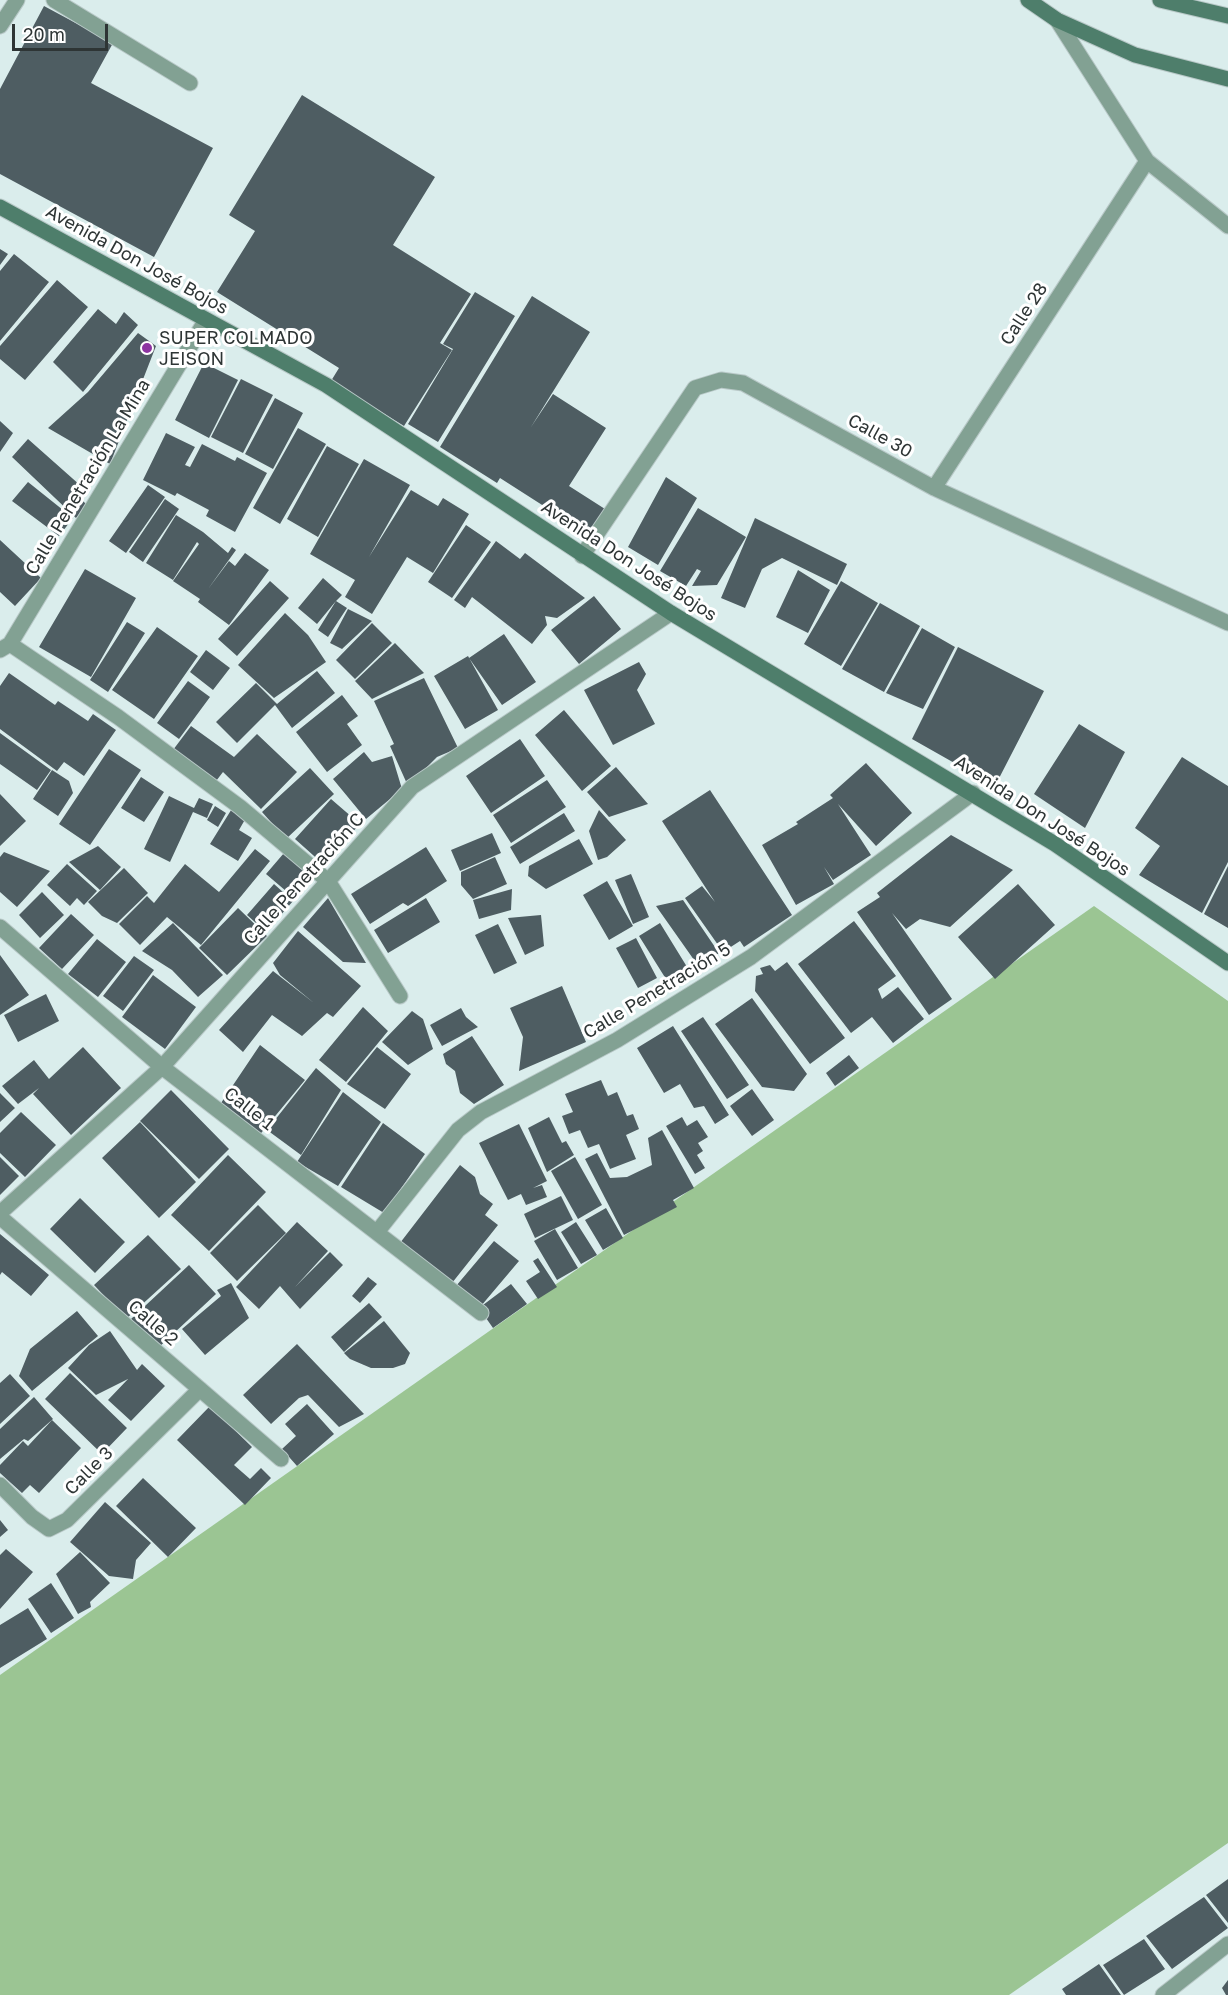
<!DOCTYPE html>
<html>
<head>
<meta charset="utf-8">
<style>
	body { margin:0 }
	#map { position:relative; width:1228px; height:1995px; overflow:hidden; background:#daedec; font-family:"Golos Text",sans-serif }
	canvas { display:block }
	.scale { position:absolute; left:12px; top:24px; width:96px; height:27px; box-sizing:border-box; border:3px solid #2e3535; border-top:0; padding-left:8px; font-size:18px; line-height:21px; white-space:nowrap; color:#2e3535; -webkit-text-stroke:4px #fff; paint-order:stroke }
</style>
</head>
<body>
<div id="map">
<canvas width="1228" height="1995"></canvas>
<div class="scale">20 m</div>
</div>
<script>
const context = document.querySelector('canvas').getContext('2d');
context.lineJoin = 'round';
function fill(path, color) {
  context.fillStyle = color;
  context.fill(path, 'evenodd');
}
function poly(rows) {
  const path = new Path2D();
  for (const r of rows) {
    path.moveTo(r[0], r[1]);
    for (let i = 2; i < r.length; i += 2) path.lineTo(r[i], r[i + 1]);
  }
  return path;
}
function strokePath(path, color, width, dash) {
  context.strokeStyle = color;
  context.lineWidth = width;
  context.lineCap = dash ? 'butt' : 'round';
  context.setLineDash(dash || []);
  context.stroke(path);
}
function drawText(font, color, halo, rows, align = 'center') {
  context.font = font + ' "Golos Text",sans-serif';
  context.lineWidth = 6;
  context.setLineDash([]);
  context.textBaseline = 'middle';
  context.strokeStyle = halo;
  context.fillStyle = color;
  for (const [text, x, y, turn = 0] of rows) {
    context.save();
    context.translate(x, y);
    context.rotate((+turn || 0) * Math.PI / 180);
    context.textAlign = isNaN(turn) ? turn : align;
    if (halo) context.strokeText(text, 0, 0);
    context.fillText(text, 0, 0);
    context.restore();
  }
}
const green = poly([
	[1094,906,1228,1001,1228,1843,1009,1995,0,1995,0,1675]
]);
const building = poly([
	[44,6,113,43,91,83,213,148,154,257,0,174,0,89],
	[302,95,435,177,393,245,471,294,440,343,452,350,404,426,331,381,339,368,217,292,255,231,229,215],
	[0,249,8,254,0,265],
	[14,254,49,282,0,341,0,271],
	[57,280,88,307,25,380,0,359,0,346],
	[475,292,515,316,438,442,408,424,453,349,443,344],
	[532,296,590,332,531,427,553,394,606,428,569,486,605,509,589,535,500,478,497,483,440,447],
	[98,309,116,324,124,312,138,325,83,392,53,362],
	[138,333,156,346,110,464,48,428,88,392],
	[204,363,238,380,209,438,175,420],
	[241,379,273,395,243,453,211,437],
	[275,398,303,413,273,469,245,454],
	[0,421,13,433,0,452],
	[298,428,326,444,280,524,253,508],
	[166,433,195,447,185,465,190,467,202,444,235,461,237,457,267,473,235,532,206,516,209,510,177,493,175,496,143,480],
	[28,439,81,486,76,494,87,505,76,518,12,457],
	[327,446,359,464,318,537,287,519],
	[364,459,410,485,369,557,411,490,438,506,443,498,469,514,433,573,407,557,372,614,345,597,355,580,310,554],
	[666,477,697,498,658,565,628,547],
	[28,482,73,518,59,536,12,501],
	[148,485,165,497,126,553,109,541],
	[165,499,179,509,143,562,129,552],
	[698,508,746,537,717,585,692,586,701,571,697,569,686,586,660,571],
	[176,515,203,532,228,553,232,547,236,550,208,589,229,561,235,566,245,553,269,570,229,625,198,602,200,599,173,581,199,544,197,542,173,580,146,563],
	[755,518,847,564,837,585,782,558,762,569,745,608,721,598],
	[466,525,491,542,452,598,428,582],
	[0,540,41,578,15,606,0,592],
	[496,541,520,559,525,553,585,598,557,618,545,616,547,625,532,644,472,597,465,608,454,600],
	[85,569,136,598,91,677,39,647],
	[798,570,830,590,808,633,776,617],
	[323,578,342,595,336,601,347,608,328,637,318,630,336,601,317,624,298,608],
	[270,581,289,598,237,656,218,639],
	[841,581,878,603,841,666,804,644],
	[594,596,621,629,579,664,551,630],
	[880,603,920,626,884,692,842,669],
	[348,609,372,621,342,649,330,643],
	[285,613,308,635,326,662,274,698,238,665],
	[127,622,145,633,108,692,90,680],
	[372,623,392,643,355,679,336,660],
	[157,627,198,656,154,719,112,690],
	[922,628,955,647,923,709,886,693],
	[504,634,536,682,502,705,469,658],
	[395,643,424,673,372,699,355,681],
	[958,647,1044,691,995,786,912,739],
	[206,650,230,668,213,690,190,672],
	[468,656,498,710,465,729,434,676],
	[639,662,646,674,637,690,655,724,613,745,584,690],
	[317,671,335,693,292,728,275,705,237,743,216,722,256,683,277,704],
	[9,673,55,705,58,701,88,721,93,714,116,730,84,776,64,762,57,771,0,729,0,686],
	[424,678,458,748,437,757,408,786,390,746,394,744,374,701],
	[188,681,210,697,179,739,157,723],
	[342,695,358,716,347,724,362,745,327,772,296,732],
	[564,710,611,766,582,791,535,735],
	[1079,724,1125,752,1085,828,1034,794],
	[191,726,234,757,257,734,297,772,261,809,223,772,213,785,170,754],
	[0,733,51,770,37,790,0,764],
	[520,739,545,776,491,813,466,776],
	[109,749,141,770,90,845,59,824],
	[364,752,372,762,392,756,402,789,366,819,333,779],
	[1182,757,1228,786,1228,862,1202,913,1139,875,1160,846,1135,828],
	[866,763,912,813,876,846,838,804,871,855,833,880,824,867,834,884,796,905,762,845,798,824,796,822,833,798,830,795],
	[616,767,648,804,609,817,587,792],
	[310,768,334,794,286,839,262,812],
	[52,770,69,781,73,793,58,816,33,799],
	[141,777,164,792,144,822,121,808],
	[547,780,566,807,511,843,493,815],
	[710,790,792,915,744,947,740,941,723,952,685,898,702,886,715,902,662,821],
	[0,794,26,821,0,846],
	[169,796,194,808,199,798,213,804,207,818,193,812,170,862,144,849],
	[331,799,360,824,323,864,295,839],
	[215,806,226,813,218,827,207,820],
	[233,807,247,816,239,830,252,838,238,861,210,844],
	[599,810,626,840,607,857,598,860,589,831],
	[564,813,575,831,520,864,510,847],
	[492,833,501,853,460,871,451,850],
	[951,835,1013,870,950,927,920,919,906,929,892,913,952,999,929,1015,857,912,880,897,877,893],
	[579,839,593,864,546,889,528,876,529,866],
	[98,846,121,867,100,890,69,862],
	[426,847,447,881,408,906,403,903,370,924,351,894],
	[255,849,270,861,201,945,167,917,140,945,119,924,147,896,154,903,185,864,219,892],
	[4,852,50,871,17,907,0,892,0,857],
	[284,853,311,877,293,897,266,874],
	[495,857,507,884,473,899,461,885,461,872],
	[67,864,97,891,84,905,77,898,70,906,47,885],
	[1228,866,1228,928,1204,914],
	[124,868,148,893,117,923,102,916,88,902],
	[631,874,649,917,633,924,615,880],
	[607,881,633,926,609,940,583,895],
	[274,884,293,901,266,932,247,915],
	[1018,884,1055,925,995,979,958,937],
	[512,889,511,910,479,919,473,900],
	[42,892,64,915,40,938,19,915],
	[328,898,366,963,343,962,303,927],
	[426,898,440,922,388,953,374,930],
	[683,900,719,953,699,967,656,906],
	[238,908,267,936,227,975,199,948],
	[71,914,94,935,62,969,39,948],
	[541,915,544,946,525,955,508,918],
	[854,921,896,976,878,989,882,999,898,987,924,1019,893,1043,872,1017,851,1033,798,964],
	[173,923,223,975,198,997,172,970,142,951],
	[660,923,692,975,671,987,639,936],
	[498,924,517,963,494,974,475,935],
	[298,931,361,986,333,1017,327,1013,302,1036,272,1015,243,1052,219,1030,273,971,314,1003,280,975,273,963],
	[636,938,657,978,638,988,616,948],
	[97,939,126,962,98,997,68,974],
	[0,955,29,995,0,1015],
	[134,956,154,970,123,1011,103,996],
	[787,962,845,1038,810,1064,755,991,756,976,763,974,760,968,770,965,775,971],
	[153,975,196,1007,165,1049,122,1017],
	[562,986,586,1042,519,1071,523,1037,510,1008],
	[46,994,59,1021,18,1042,4,1015],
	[752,998,807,1074,794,1091,762,1087,715,1024],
	[363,1007,388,1031,346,1082,319,1060],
	[461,1008,466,1017,478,1027,442,1046,430,1025],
	[412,1011,423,1019,433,1049,408,1065,382,1042],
	[703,1017,749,1085,727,1099,681,1031],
	[673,1026,729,1115,715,1124,704,1106,694,1108,680,1084,664,1093,637,1048],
	[472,1036,504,1085,474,1104,460,1093,455,1071,446,1064,443,1054],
	[260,1045,305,1080,257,1138,219,1106],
	[83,1047,121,1088,71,1135,33,1094,39,1088,18,1104,2,1086,34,1060,49,1079],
	[377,1047,411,1074,385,1109,347,1084],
	[849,1055,859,1068,835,1086,826,1073],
	[316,1068,341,1090,301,1155,267,1130],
	[601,1080,608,1096,617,1092,627,1116,633,1114,639,1129,626,1135,636,1159,610,1169,599,1144,588,1148,580,1130,569,1134,562,1116,573,1112,565,1094],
	[752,1089,774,1120,752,1136,730,1106],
	[171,1090,229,1149,199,1179,140,1121],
	[343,1092,381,1122,338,1186,297,1162],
	[0,1093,15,1108,0,1122],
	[21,1112,56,1145,25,1177,0,1153,0,1133],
	[549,1117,562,1143,566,1141,574,1155,547,1172,528,1128],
	[682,1117,687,1126,697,1120,708,1137,698,1143,703,1151,697,1155,705,1168,695,1174,666,1126],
	[140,1122,196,1182,159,1218,102,1158],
	[383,1123,425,1154,384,1213,341,1187],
	[519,1124,547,1181,533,1188,542,1185,547,1197,526,1205,521,1194,508,1200,479,1143],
	[662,1130,694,1188,673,1200,677,1207,624,1235,585,1159,597,1153,610,1178,627,1177,652,1165,648,1138],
	[228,1155,266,1192,209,1251,171,1215],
	[0,1157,19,1176,0,1195],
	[575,1157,602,1205,578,1219,551,1171],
	[460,1165,475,1177,480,1194,493,1204,485,1215,498,1225,452,1283,400,1243],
	[561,1196,573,1220,535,1238,524,1214],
	[80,1198,125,1242,95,1273,50,1229],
	[258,1205,286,1233,237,1281,210,1253],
	[606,1208,623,1238,603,1250,585,1220],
	[297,1222,328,1251,295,1287,330,1252,343,1265,300,1309,280,1286,259,1309,236,1287],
	[576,1222,597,1255,581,1264,561,1232],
	[555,1229,578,1268,557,1280,534,1241],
	[0,1234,49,1275,31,1296,2,1272,0,1275],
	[148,1235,181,1269,126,1319,94,1285],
	[494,1241,519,1261,481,1306,456,1286],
	[538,1258,557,1287,538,1299,526,1281,540,1272,533,1261],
	[189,1265,216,1294,158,1348,131,1319],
	[368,1277,377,1284,360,1303,352,1296],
	[231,1283,249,1318,205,1355,182,1329,221,1296,217,1290],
	[511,1284,527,1304,493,1328,479,1308],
	[369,1303,382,1317,344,1352,331,1337],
	[77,1311,98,1336,32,1391,19,1376,30,1349],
	[384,1321,410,1353,405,1364,393,1368,371,1368,350,1359,344,1353],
	[110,1331,137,1370,142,1364,165,1386,131,1421,108,1400,128,1379,96,1395,68,1368,89,1345],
	[297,1344,364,1414,339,1427,308,1395,299,1398,271,1424,243,1395],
	[70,1373,127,1428,102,1454,45,1399],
	[10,1374,30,1396,0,1424,0,1383],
	[34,1397,53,1419,28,1441,24,1439,0,1459,0,1429],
	[307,1404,334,1434,297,1466,282,1449,296,1436,285,1424],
	[210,1406,252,1447,234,1465,250,1479,261,1468,271,1478,245,1505,177,1440],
	[52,1420,81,1448,39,1493,30,1485,22,1493,0,1473,0,1465,23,1441,28,1446],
	[143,1478,196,1528,168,1557,116,1506],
	[105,1502,151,1543,136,1560,133,1579,109,1576,70,1542],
	[0,1520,8,1530,0,1537],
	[6,1549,33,1572,0,1609,0,1555],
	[80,1552,110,1583,90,1602,91,1607,78,1614,56,1574],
	[51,1583,74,1618,51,1633,28,1599],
	[28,1608,47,1639,0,1668,0,1625],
	[1228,1879,1228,1923,1206,1895],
	[1204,1897,1228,1928,1172,1969,1146,1936],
	[1144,1939,1165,1969,1124,1995,1103,1965],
	[1099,1964,1121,1995,1066,1995,1062,1989],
	[1228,1980,1228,1995,1226,1995,1222,1988]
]);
const street = poly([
	[54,0,190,83],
	[1057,20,1147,161,1228,226],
	[0,26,17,0],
	[934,488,1147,161],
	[582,556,695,388,721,380,743,383,934,488,1228,623],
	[10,644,118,717,240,807,328,881,400,996],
	[0,650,10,644,206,320],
	[0,927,162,1067,481,1313],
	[0,1213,162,1067,412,787,671,613],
	[0,1217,281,1459],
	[377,1232,458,1130,481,1112,617,1040,751,957,973,793],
	[0,1485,32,1517,49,1529,67,1520,200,1389],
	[1163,1995,1228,1944]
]);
const secondary = poly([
	[1028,0,1057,20,1135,55,1228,79],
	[1160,0,1228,16],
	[0,207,326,385,671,613,1055,844,1228,963]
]);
const markers = [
	[147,348,6,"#8d35a1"]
];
const streetNames = [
	["Avenida Don José Bojos",137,260,29],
	["Calle 28",1024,314,-57],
	["Calle 30",880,436,29],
	["Calle Penetración La Mina",88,477,-59],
	["Avenida Don José Bojos",629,561,33],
	["Avenida Don José Bojos",1042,816,33],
	["Calle Penetración C",304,879,-48],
	["Calle Penetración 5",657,991,-31],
	["Calle 1",249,1109,38],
	["Calle 2",153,1323,41],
	["Calle 3",89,1471,-45]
];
const poiNames = [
	["SUPER COLMADO",159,338],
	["JEISON",159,359]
];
fill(green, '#9bc593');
fill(building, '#4e5d62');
strokePath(street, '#b8c8c7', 17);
strokePath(secondary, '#b8c8c7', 17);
strokePath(street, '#82a193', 15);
strokePath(secondary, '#4e7e6b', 15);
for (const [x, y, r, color] of markers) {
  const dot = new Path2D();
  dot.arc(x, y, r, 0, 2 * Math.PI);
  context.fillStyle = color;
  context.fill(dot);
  strokePath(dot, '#fff', 2);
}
drawText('18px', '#2e3535', '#fff', streetNames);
drawText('18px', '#2e3535', '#fff', poiNames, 'left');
</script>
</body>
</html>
